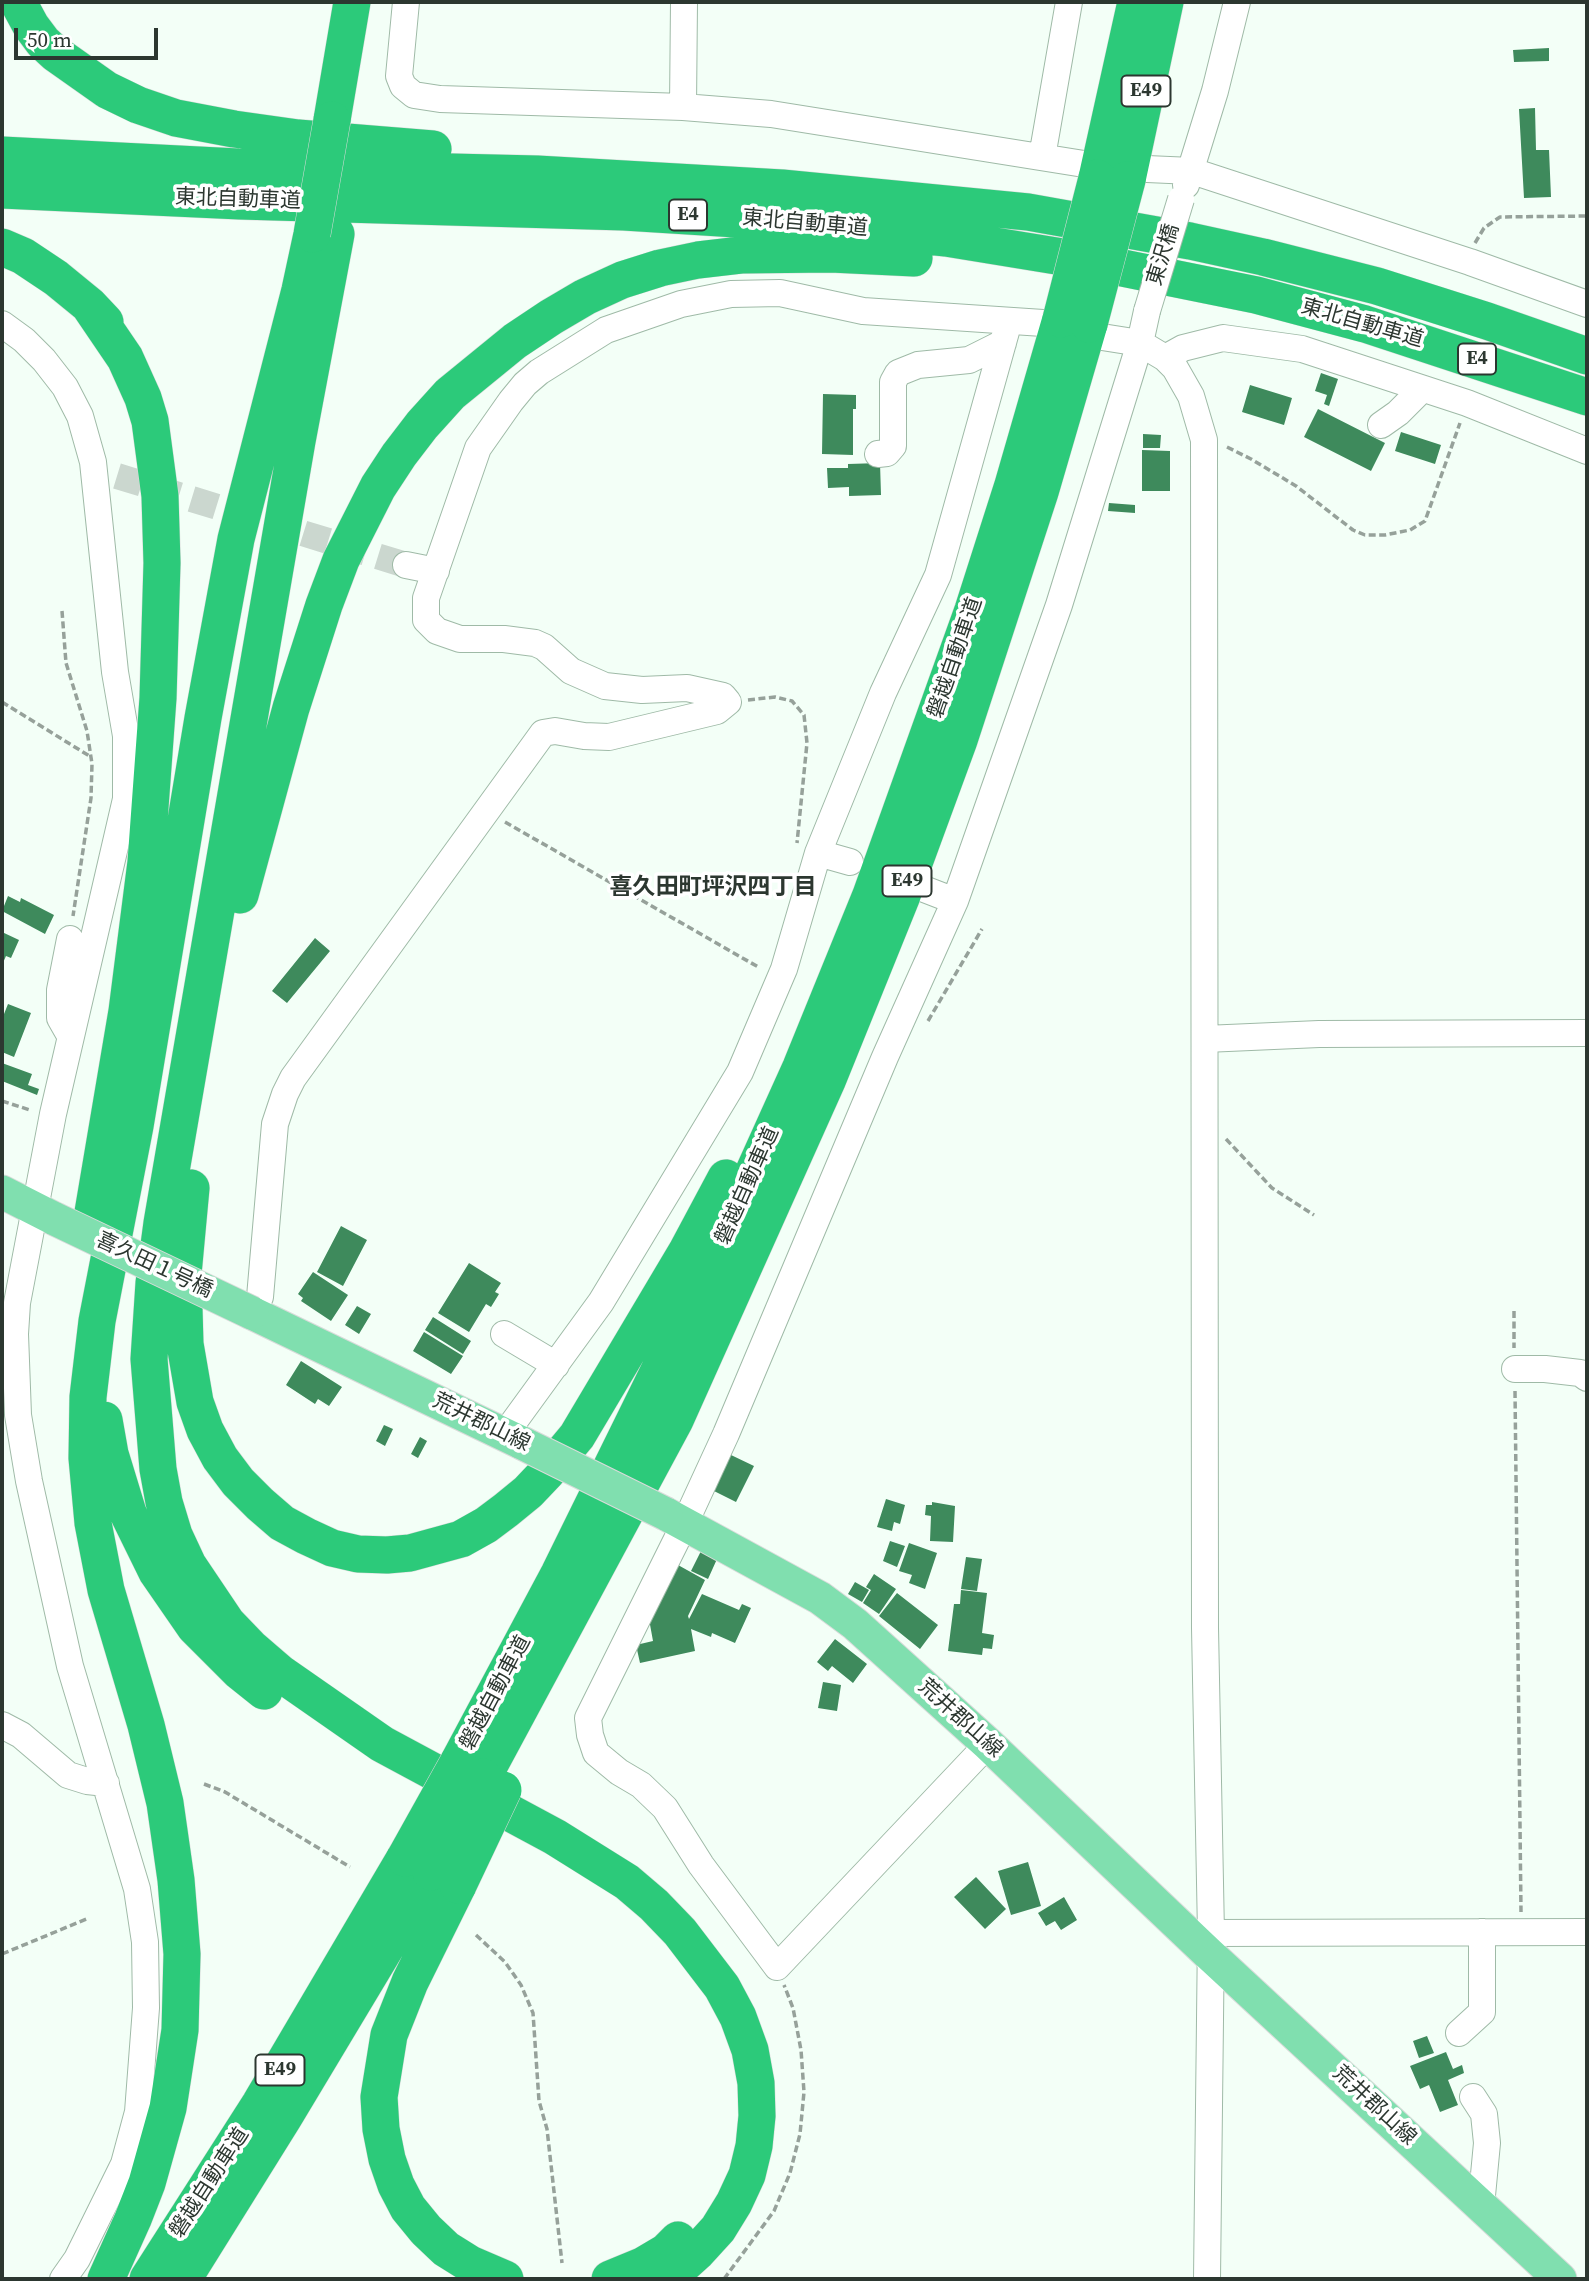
<!DOCTYPE html>
<html>
<head>
<meta charset="utf-8">
<style>
	body { margin:0 }
	#map { position:relative; width:1589px; height:2281px; overflow:hidden; background:#f3fff7; font-family:"Source Serif 4",serif }
	canvas { display:block }
	.frame { position:absolute; inset:0; border:4px solid #2c3730; pointer-events:none }
	.scale { position:absolute; left:14px; top:28px; width:144px; height:32px; box-sizing:border-box; border:4px solid #2c3730; border-top:0; padding-left:9px; font-size:21px; line-height:24px; white-space:nowrap; color:#2c3730; -webkit-text-stroke:5px #fff; paint-order:stroke }
</style>
</head>
<body>
<div id="map">
<canvas width="1589" height="2281"></canvas>
<div class="frame"></div>
<div class="scale">50 m</div>
</div>
<script>
const context = document.querySelector('canvas').getContext('2d');
context.lineJoin = 'round';
function fill(path, color) {
  context.fillStyle = color;
  context.fill(path, 'evenodd');
}
function poly(rows) {
  const path = new Path2D();
  for (const r of rows) {
    path.moveTo(r[0], r[1]);
    for (let i = 2; i < r.length; i += 2) path.lineTo(r[i], r[i + 1]);
  }
  return path;
}
function strokePath(path, color, width, dash) {
  context.strokeStyle = color;
  context.lineWidth = width;
  context.lineCap = dash ? 'butt' : 'round';
  context.setLineDash(dash || []);
  context.stroke(path);
}
function drawText(font, color, halo, rows, align = 'center') {
  context.font = font + ' "Source Serif 4","Noto Sans JP",serif';
  context.lineWidth = 7;
  context.setLineDash([]);
  context.textBaseline = 'middle';
  context.strokeStyle = halo;
  context.fillStyle = color;
  for (const [text, x, y, turn = 0] of rows) {
    context.save();
    context.translate(x, y);
    context.rotate((+turn || 0) * Math.PI / 180);
    context.textAlign = isNaN(turn) ? turn : align;
    if (halo) context.strokeText(text, 0, 0);
    context.fillText(text, 0, 0);
    context.restore();
  }
}
const building = poly([
	[1549,48,1549,61,1514,62,1513,50],
	[1535,108,1536,150,1549,150,1551,197,1524,198,1519,109],
	[1321,373,1338,379,1329,406,1324,404,1327,395,1315,391],
	[1250,385,1292,398,1284,425,1242,412],
	[823,394,856,395,856,409,853,409,853,455,822,454],
	[1318,409,1385,443,1371,471,1304,437],
	[1401,432,1441,445,1435,464,1395,451],
	[1143,434,1161,435,1160,448,1143,448],
	[1142,450,1170,451,1170,491,1142,491],
	[880,463,881,495,849,496,849,487,828,488,827,468,848,468,848,464],
	[1109,503,1135,505,1135,513,1108,511],
	[8,896,20,902,21,898,54,915,45,934,2,911],
	[2,932,19,940,11,958,6,956,2,965],
	[315,938,330,951,287,1003,272,991],
	[8,1004,31,1013,14,1057,2,1052,2,1019],
	[2,1063,32,1074,28,1085,39,1089,37,1095,2,1081],
	[341,1226,367,1240,343,1286,317,1272],
	[469,1263,501,1283,495,1292,499,1294,491,1307,486,1304,469,1332,438,1313],
	[313,1272,348,1295,331,1321,301,1301,303,1298,298,1294],
	[357,1306,371,1314,359,1334,345,1325],
	[433,1317,471,1341,463,1354,425,1330],
	[424,1332,463,1356,451,1374,413,1351],
	[301,1361,342,1387,329,1406,318,1399,315,1404,286,1385],
	[384,1425,393,1429,385,1446,376,1441],
	[420,1437,427,1441,418,1458,411,1454],
	[731,1455,754,1466,736,1502,714,1491],
	[886,1499,905,1505,900,1524,894,1522,892,1531,877,1527],
	[932,1502,955,1506,953,1542,930,1541,931,1516,925,1515,926,1505,932,1505],
	[890,1541,905,1546,897,1567,883,1561],
	[909,1543,937,1553,925,1589,909,1583,912,1575,899,1571],
	[701,1551,717,1559,708,1579,691,1571],
	[966,1557,982,1559,977,1591,961,1589],
	[678,1565,705,1580,688,1616,689,1619,702,1594,739,1610,742,1604,751,1608,735,1643,712,1633,711,1637,691,1629,695,1651,640,1663,636,1645,653,1641,649,1619],
	[874,1574,896,1589,879,1614,863,1603,871,1590,866,1587],
	[855,1582,869,1590,862,1602,848,1594],
	[961,1590,987,1593,982,1633,994,1635,992,1649,983,1648,982,1655,948,1651,954,1604,960,1604],
	[897,1593,938,1625,920,1649,879,1616],
	[835,1639,867,1664,853,1683,832,1666,828,1671,817,1662],
	[823,1682,841,1685,837,1711,818,1708],
	[1028,1862,1041,1906,1011,1915,998,1871],
	[976,1877,1006,1909,985,1929,954,1897],
	[1064,1897,1077,1920,1061,1930,1055,1921,1046,1926,1038,1913],
	[1427,2036,1434,2053,1419,2058,1413,2041],
	[1446,2052,1453,2069,1462,2065,1464,2073,1448,2080,1458,2105,1440,2112,1429,2085,1420,2089,1410,2066]
]);
const minorTunnel = poly([
	[117,476,406,565]
]);
const path = poly([
	[1475,243,1484,228,1500,217,1587,216],
	[1227,447,1251,459,1296,486,1353,530,1365,535,1385,535,1410,530,1425,521,1460,423],
	[62,611,66,663,87,731,92,764,91,798,73,916],
	[748,700,775,697,792,701,804,715,807,743,797,843],
	[2,702,91,757],
	[505,822,760,968],
	[928,1021,982,929],
	[2,1101,30,1110],
	[1226,1139,1272,1188,1314,1215],
	[1514,1311,1514,1348],
	[1515,1391,1521,1912],
	[204,1784,225,1792,350,1867],
	[476,1935,505,1962,521,1985,533,2013,539,2101,547,2129,562,2263],
	[2,1954,89,1918],
	[724,2279,774,2211,790,2173,800,2134,804,2092,801,2050,793,2008,784,1985]
]);
const minor = poly([
	[406,2,399,76,403,86,414,95,440,99,683,107,771,114,1084,164],
	[683,107,684,2],
	[1042,157,1069,2],
	[1147,169,1192,171,1470,262,1587,304],
	[1186,185,1215,91,1237,2],
	[2,324,24,340,44,360,65,387,80,416,93,462,115,672,126,736,126,799,53,1114,17,1303,15,1334,18,1415,29,1481,70,1666,137,1889,145,1942,146,2008,138,2112,124,2164,77,2259,63,2279],
	[1102,337,1140,343,1165,358,1175,368,1191,396,1204,440,1205,1628,1211,1933,1207,2279],
	[1165,358,1183,348,1223,338,1302,349,1467,403,1587,451],
	[1381,425,1398,413,1422,389],
	[878,454,887,453,893,446,893,382,898,373,918,365,969,360,1003,343],
	[406,565,436,571],
	[818,853,850,862],
	[924,889,955,901],
	[68,1032,60,1018,60,990,70,939],
	[1205,1039,1319,1034,1587,1033],
	[252,1313,260,1297,275,1124,285,1094,293,1078,543,733,555,731,584,736,609,737,717,711,728,702,723,696,687,688,642,690,605,686,571,671,544,647,535,643,504,639,460,639,437,631,426,620,426,598,478,448,511,401,525,384,539,372,606,330,681,304,731,294,780,293,863,311,1043,323],
	[504,1334,556,1365],
	[1515,1369,1545,1369,1580,1373,1587,1378],
	[505,1434,601,1302,740,1072,784,969,818,853,883,693,938,575,1009,321],
	[2,1725,21,1735,68,1775,87,1781,106,1783],
	[988,1744,777,1967,701,1865,665,1808,641,1785,619,1772,596,1753,590,1735,588,1718,685,1523,726,1434,885,1057,955,901,1059,605,1140,343,1147,311],
	[1211,1933,1587,1932],
	[1459,2033,1482,2012,1482,1932],
	[1473,2097,1484,2114,1487,2143,1481,2206]
]);
const major = poly([
	[2,1192,55,1219],
	[252,1313,522,1443],
	[666,1514,820,1598,855,1624,988,1744,1209,1954,1560,2279]
]);
const highway = poly([
	[18,2,31,26,43,42,56,54,107,90,138,105,176,118,234,129,298,138,433,149],
	[332,120,352,2],
	[2,155,238,167,537,174,782,188,1028,212,1190,241,1263,257,1377,286,1487,321,1587,356],
	[1097,178,1136,2],
	[1127,180,1165,2],
	[2,190,240,201,624,212,800,223,946,238,1093,262,1256,295,1365,324,1587,397],
	[336,234,297,441,162,1223,154,1283,149,1359,158,1469,164,1502,174,1535,188,1565,227,1623,251,1648,280,1673,382,1744,555,1837,627,1882,654,1905,680,1932,722,1987,738,2017,750,2050,756,2083,757,2116,754,2146,747,2175,734,2203,718,2229,697,2252,676,2271,661,2279],
	[2,247,23,256,56,278,89,305,105,322],
	[89,305,125,358,143,398,150,421,160,496,162,563,158,698,146,862,127,1011,90,1230],
	[240,895,291,708,324,605,341,560,378,487,399,455,422,425,450,394,515,341,551,317,585,297,622,280,660,268,698,260,741,255,831,254,914,258],
	[191,1188,183,1274,185,1344,195,1402,205,1430,220,1458,238,1482,260,1504,282,1523,306,1536,332,1548,358,1554,387,1555,410,1553,461,1539,486,1525,506,1510,528,1492,547,1472,577,1436,687,1251,726,1178],
	[104,1420,110,1454,128,1513,157,1572,195,1627,239,1671,264,1691],
	[458,1763,559,1574,717,1253,801,1067,871,895,973,610,1013,485,1061,319],
	[483,1777,675,1420,827,1081,901,898,959,740,1040,492,1089,324],
	[458,1885,410,1982,389,2035,379,2097,381,2129,387,2159,396,2185,408,2208,426,2230,446,2249,470,2264,505,2279],
	[106,2279,133,2219,147,2183,168,2108,180,2030,182,1954,176,1880,165,1803,146,1725,106,1590,93,1523,87,1458,88,1397,97,1321,135,1126,203,718,236,539,300,290,311,239],
	[148,2279,260,2104,405,1858],
	[183,2279,284,2117,431,1872],
	[610,2279,644,2265,666,2252,678,2240]
]);
const minorBridge = poly([
	[1147,311,1181,199]
]);
const majorBridge = poly([
	[55,1219,252,1313],
	[522,1443,666,1514]
]);
const highwayBridge = poly([
	[312,234,332,120],
	[1061,319,1097,178],
	[1089,324,1127,180],
	[405,1858,458,1763],
	[431,1872,483,1777],
	[458,1885,503,1790]
]);
const shields = [
	[1146,91,49],
	[688,215,38],
	[1477,359,38],
	[907,881,49],
	[280,2070,49]
];
const shieldNames = [
	["E49",1146,91],
	["E4",688,215],
	["E4",1477,359],
	["E49",907,881],
	["E49",280,2070]
];
const streetNames = [
	["東北自動車道",238,200,2],
	["東北自動車道",805,224,5],
	["東沢橋",1164,255,-73],
	["東北自動車道",1362,324,16],
	["磐越自動車道",956,658,-71],
	["磐越自動車道",748,1186,-66],
	["喜久田１号橋",154,1266,25],
	["荒井郡山線",481,1423,26],
	["磐越自動車道",496,1693,-62],
	["荒井郡山線",960,1719,42],
	["荒井郡山線",1374,2106,43],
	["磐越自動車道",210,2183,-57]
];
const neighbourhoodNames = [
	["喜久田町坪沢四丁目",713,888]
];
fill(building, '#3e8a5c');
strokePath(minorTunnel, '#cbd7cf', 26, [26, 13]);
strokePath(minor, '#9fbaa7', 28);
strokePath(major, '#d9dbda', 35);
strokePath(highway, '#d9dbda', 38);
strokePath(path, '#96a19a', 3.5, [7, 3.5]);
strokePath(minor, '#fff', 26);
strokePath(major, '#80dfaf', 33);
strokePath(highway, '#2cca7a', 37);
strokePath(minorBridge, '#9fbaa7', 28, []);
strokePath(majorBridge, '#d9dbda', 35, []);
strokePath(highwayBridge, '#d9dbda', 38, []);
strokePath(minorBridge, '#fff', 26);
strokePath(majorBridge, '#80dfaf', 33);
strokePath(highwayBridge, '#2cca7a', 37);
for (const [x, y, w] of shields) {
  const box = new Path2D();
  box.roundRect(x - w / 2, y - 15.5, w, 31, 5);
  context.fillStyle = '#fff';
  context.fill(box);
  strokePath(box, '#2c3730', 2);
}
drawText('bold 19px', '#2c3730', null, shieldNames);
drawText('21px', '#2c3730', '#fff', streetNames);
drawText('bold 23px', '#2c3730', '#fff', neighbourhoodNames);
</script>
</body>
</html>
